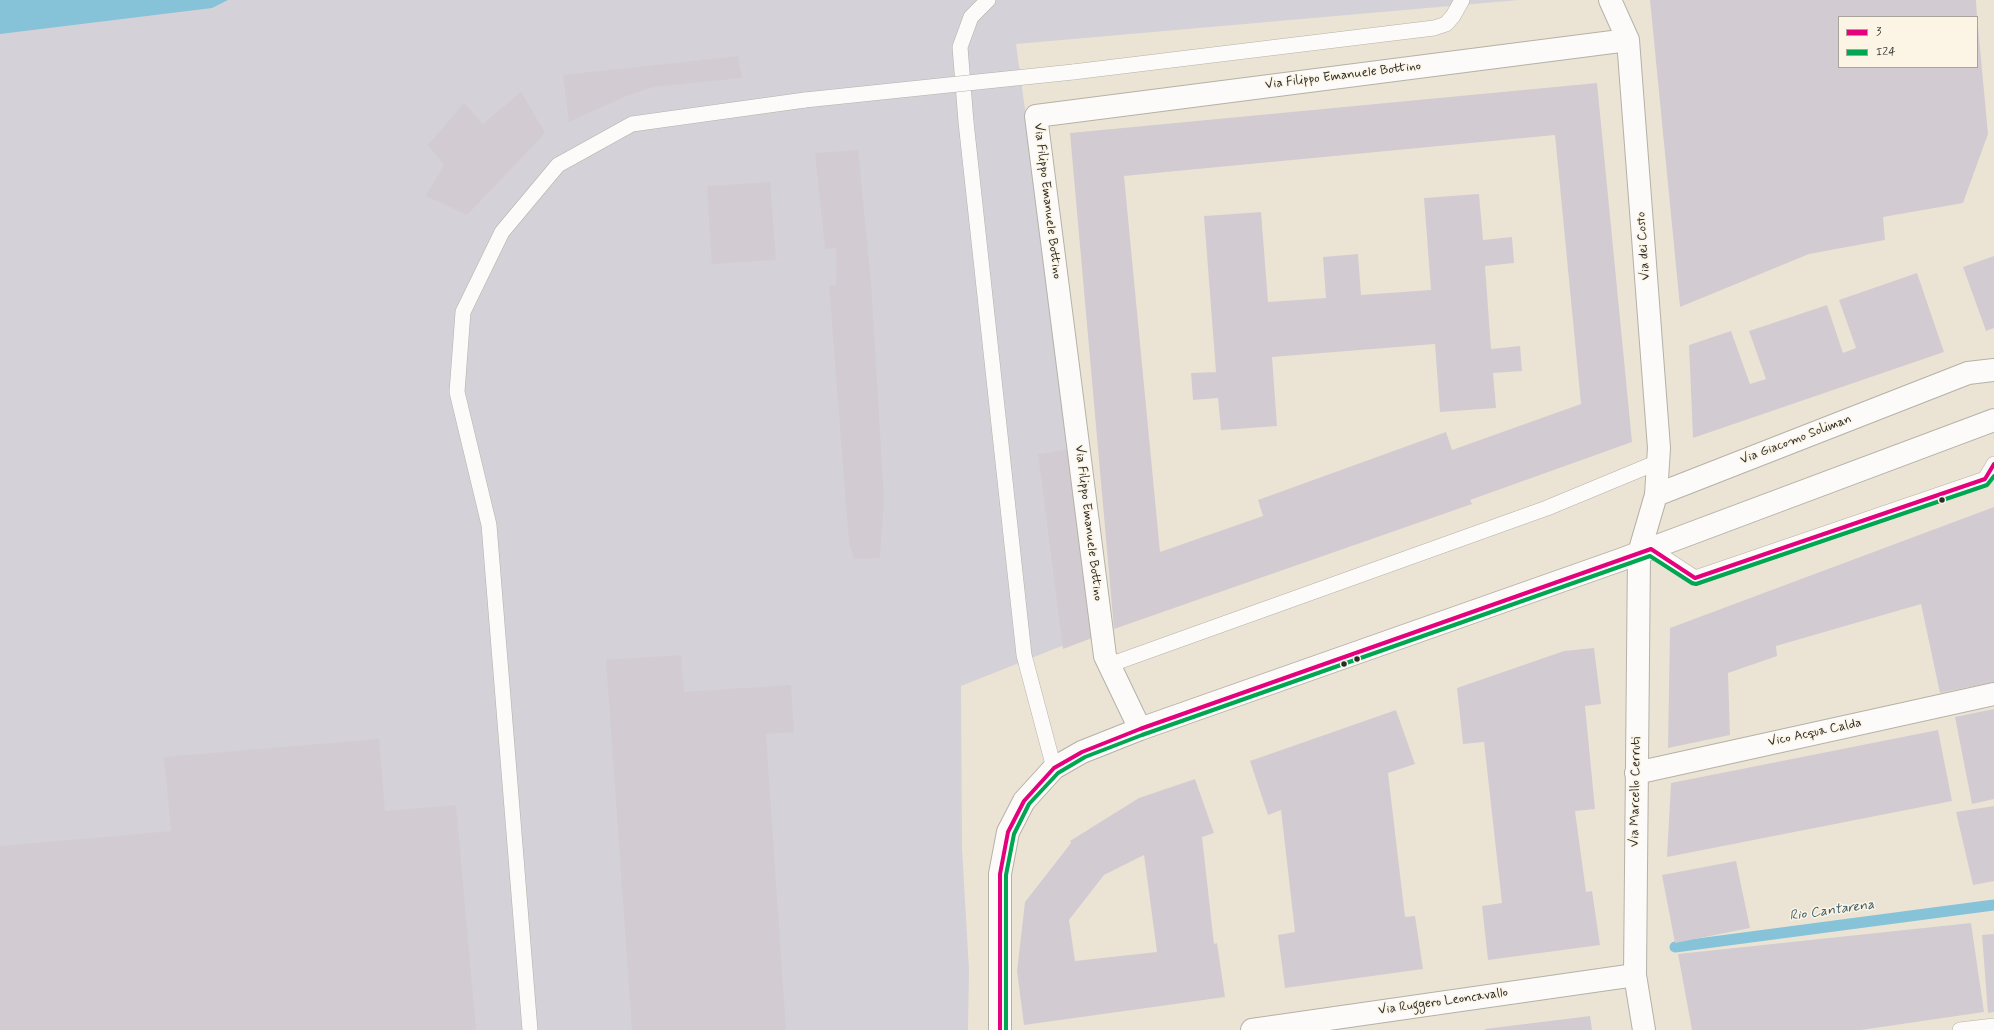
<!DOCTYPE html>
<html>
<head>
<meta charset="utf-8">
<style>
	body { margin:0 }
	#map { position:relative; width:1994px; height:1030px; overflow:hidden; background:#ebe4d5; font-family:Mynerve,sans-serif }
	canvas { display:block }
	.legend { position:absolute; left:1838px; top:16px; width:140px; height:52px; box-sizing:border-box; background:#fcf5e5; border:1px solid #a8a49b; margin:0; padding:5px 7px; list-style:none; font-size:12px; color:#2b2b2b }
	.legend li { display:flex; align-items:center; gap:8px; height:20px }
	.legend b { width:20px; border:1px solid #a8a49b }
</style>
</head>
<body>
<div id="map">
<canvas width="1994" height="1030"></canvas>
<ul class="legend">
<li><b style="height:5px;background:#e5007d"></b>3</li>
<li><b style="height:5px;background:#00a651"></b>I24</li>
</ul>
</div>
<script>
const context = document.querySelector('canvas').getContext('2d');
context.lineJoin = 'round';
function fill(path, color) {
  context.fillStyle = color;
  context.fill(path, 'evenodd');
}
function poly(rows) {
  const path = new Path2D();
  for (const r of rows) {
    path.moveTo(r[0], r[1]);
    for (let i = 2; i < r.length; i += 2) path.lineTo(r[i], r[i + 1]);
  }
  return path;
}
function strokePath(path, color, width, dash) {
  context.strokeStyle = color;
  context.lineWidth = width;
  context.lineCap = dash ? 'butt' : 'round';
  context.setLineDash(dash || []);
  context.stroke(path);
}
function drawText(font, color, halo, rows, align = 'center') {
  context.font = font + ' Mynerve,sans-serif';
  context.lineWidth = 3;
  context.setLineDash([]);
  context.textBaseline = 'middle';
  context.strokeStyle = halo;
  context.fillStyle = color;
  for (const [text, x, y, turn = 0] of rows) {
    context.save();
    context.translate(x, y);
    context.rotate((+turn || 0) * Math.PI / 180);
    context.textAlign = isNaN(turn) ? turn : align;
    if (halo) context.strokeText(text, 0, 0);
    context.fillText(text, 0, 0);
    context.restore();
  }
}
const industrial = poly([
	[0,0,1519,0,1016,44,1097,632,961,686,962,848,969,970,968,1030,0,1030]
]);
const water = poly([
	[0,0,228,0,212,8,0,34]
]);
const stream = poly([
	[1675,947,1994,905]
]);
const building = poly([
	[1650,0,1976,0,1977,17,1839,17,1839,67,1977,67,1978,27,1988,134,1963,203,1883,217,1885,240,1809,254,1680,307],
	[738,56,742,78,654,87,626,96,569,122,563,75],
	[1597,83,1632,442,1470,500,1472,504,1114,629,1070,133],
	[1555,135,1581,404,1452,450,1446,432,1258,500,1263,516,1160,552,1124,176],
	[521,92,545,133,467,215,426,196,444,165,428,145,464,103,483,124],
	[858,150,871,281,884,499,880,558,854,559,849,543,829,286,836,285,836,248,825,249,815,153],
	[770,182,776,260,712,264,707,186],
	[1479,194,1483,240,1512,237,1514,263,1485,266,1491,349,1520,346,1522,371,1493,373,1496,408,1440,412,1435,344,1272,357,1277,426,1221,430,1218,398,1193,400,1191,373,1216,372,1204,216,1261,212,1268,302,1326,298,1323,257,1358,254,1361,295,1431,290,1424,198],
	[1994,256,1994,328,1986,331,1963,267],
	[1917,273,1944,352,1693,438,1689,345,1731,331,1750,384,1766,379,1749,331,1827,305,1843,353,1856,348,1839,300],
	[1075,448,1100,635,1063,649,1038,454],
	[1994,507,1994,682,1940,693,1921,604,1776,646,1777,656,1728,673,1730,735,1668,748,1670,628],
	[1594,648,1601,704,1585,706,1595,809,1575,811,1586,892,1592,891,1600,945,1488,960,1482,906,1502,903,1484,742,1463,744,1457,688,1564,651],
	[681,655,684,692,791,685,794,732,766,734,786,1030,632,1030,606,660],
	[1994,709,1994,799,1972,804,1955,717],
	[1396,710,1415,764,1388,773,1405,917,1415,916,1423,969,1285,988,1278,935,1295,932,1281,810,1268,815,1250,761],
	[1938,730,1952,801,1667,857,1671,783],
	[379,739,385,811,456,805,476,1030,0,1030,0,846,171,831,164,757],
	[1195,779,1214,833,1202,837,1214,944,1217,943,1225,997,1024,1025,1017,971,1025,902,1071,843,1070,841,1139,798],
	[1144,855,1157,952,1075,961,1069,920,1104,875],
	[1994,806,1994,881,1973,885,1956,812],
	[1736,861,1750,928,1675,943,1662,875],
	[1971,923,1984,1012,1861,1030,1692,1030,1678,954],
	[1994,934,1994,1012,1988,1013,1982,935],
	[1590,1016,1592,1030,1485,1030,1485,1029]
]);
const lane = poly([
	[988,0,971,17,960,47,966,122,1024,655,1054,768],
	[1073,72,1434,28,1446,24,1453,16,1462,0],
	[1651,549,1695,578,1985,479,1994,464],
	[1109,665,1547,508,1658,462],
	[530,1030,489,525,457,392,463,312,502,232,558,165,632,124,805,100],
	[1960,1030,1994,1026]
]);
const street = poly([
	[1610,0,1628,40,1659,448,1656,495],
	[1140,729,1105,656,1036,116,1628,40],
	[1636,773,1994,694],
	[1252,1030,1635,975]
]);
const secondary = poly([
	[1644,1030,1635,975,1639,553,1656,495,1968,373,1994,370]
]);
const primary = poly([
	[1000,1030,1000,874,1008,832,1024,801,1054,768,1082,752,1140,729,1620,560,1994,420]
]);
const laneBridge = poly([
	[805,100,1073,72]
]);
const bus1 = poly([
	[1000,1030,1000,874,1008,832,1024,801,1054,768,1082,752,1140,729,1651,549,1695,578,1985,479,1994,464]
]);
const bus2 = poly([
	[1006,1030,1006,875,1014,834,1029,804,1058,773,1085,757,1142,735,1650,556,1692,583,1696,584,1987,485,1994,476]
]);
const markers = [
	[1942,500,3.5,"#2b2b2b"],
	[1357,659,3.5,"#2b2b2b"],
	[1344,664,3.5,"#2b2b2b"]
];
const streetNames = [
	["Via Filippo Emanuele Bottino",1343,76,-7],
	["Via Filippo Emanuele Bottino",1047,201,83],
	["Via dei Costo",1644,246,-94],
	["Via Giacomo Soliman",1796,440,-21],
	["Via Filippo Emanuele Bottino",1088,523,83],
	["Vico Acqua Calda",1815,733,-12],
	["Via Marcello Cerruti",1636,792,-89],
	["Via Ruggero Leoncavallo",1443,1002,-8]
];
const waterNames = [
	["Rio Cantarena",1832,911,-8]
];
fill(industrial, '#d5d1d8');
fill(water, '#86c2d8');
strokePath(stream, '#86c2d8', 11);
fill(building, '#d2ccd2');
strokePath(lane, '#b5b1a7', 16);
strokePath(street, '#b5b1a7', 24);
strokePath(secondary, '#b5b1a7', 24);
strokePath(primary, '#b5b1a7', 24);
strokePath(lane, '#fcfbf9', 15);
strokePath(street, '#fcfbf9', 22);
strokePath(secondary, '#fcfbf9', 22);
strokePath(primary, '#fcfbf9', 22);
strokePath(laneBridge, '#b5b1a7', 16, []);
strokePath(laneBridge, '#fcfbf9', 15);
strokePath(bus1, '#e5007d', 4);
strokePath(bus2, '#00a651', 4);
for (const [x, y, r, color] of markers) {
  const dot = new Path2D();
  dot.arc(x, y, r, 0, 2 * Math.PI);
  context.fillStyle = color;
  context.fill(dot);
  strokePath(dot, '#fcf5e5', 1.5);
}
drawText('13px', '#2b2b2b', '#fcf5e5', streetNames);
drawText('italic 14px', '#3c5b68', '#fcf5e5', waterNames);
</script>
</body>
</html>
